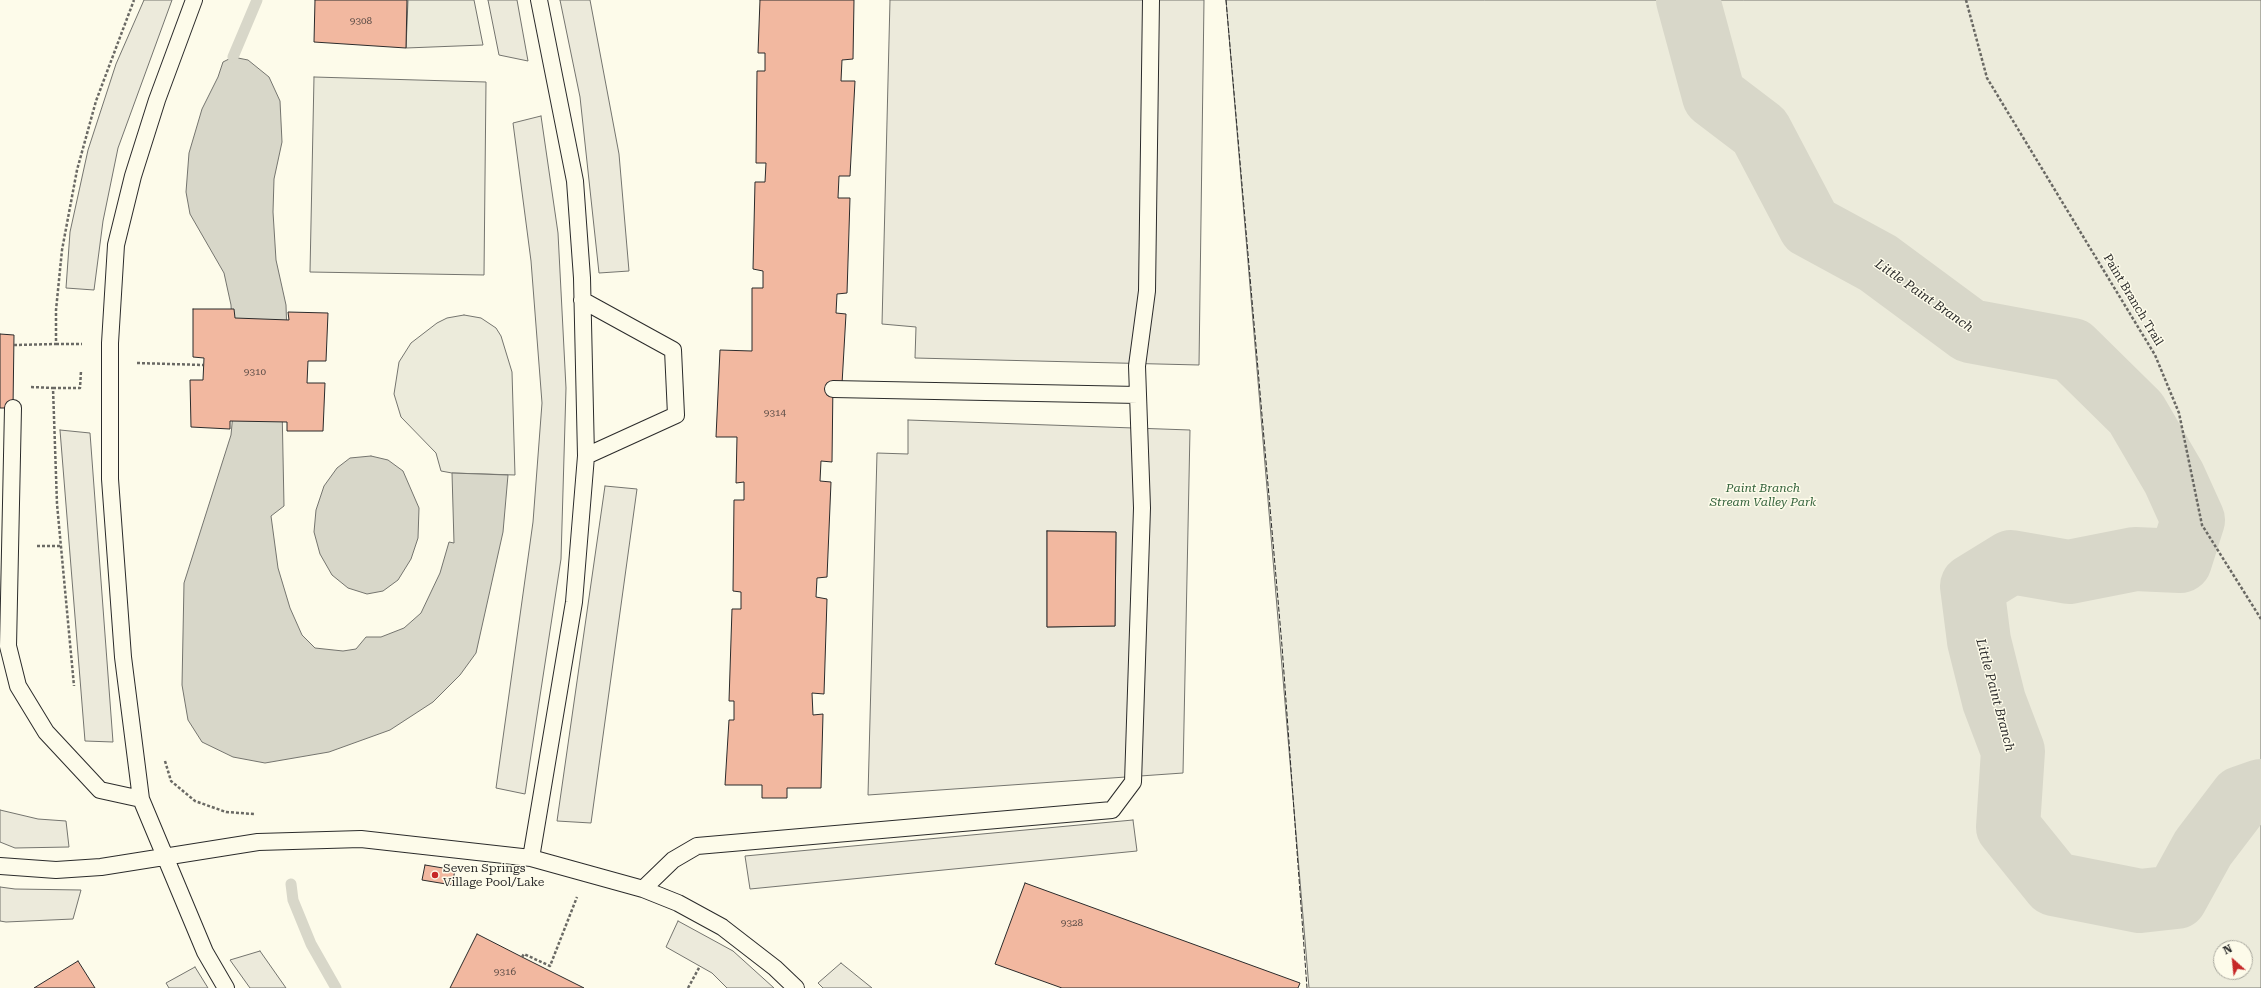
<!DOCTYPE html>
<html>
<head>
<meta charset="utf-8">
<style>
	body { margin:0 }
	#map { position:relative; width:2261px; height:988px; overflow:hidden; background:#fdfbea; font-family:"Roboto Serif",serif }
	canvas { display:block }
	.north { position:absolute; left:2213px; top:940px; width:40px; height:40px; box-sizing:border-box; background:#fdfbea; border:1px solid #a9a89e; border-radius:50%; rotate:333deg; font-size:11px; font-weight:700; line-height:16px; text-align:center; color:#2b2b2b }
	.north::after { content:''; display:block; margin:auto; width:14px; height:18px; background:#c62828; clip-path:polygon(50% 0,100% 100%,50% 72%,0 100%) }
</style>
</head>
<body>
<div id="map">
<canvas width="2261" height="988"></canvas>
<div class="north">N</div>
</div>
<script>
const context = document.querySelector('canvas').getContext('2d');
context.lineJoin = 'round';
function fill(path, color) {
  context.fillStyle = color;
  context.fill(path, 'evenodd');
}
function poly(rows) {
  const path = new Path2D();
  for (const r of rows) {
    path.moveTo(r[0], r[1]);
    for (let i = 2; i < r.length; i += 2) path.lineTo(r[i], r[i + 1]);
  }
  return path;
}
function strokePath(path, color, width, dash) {
  context.strokeStyle = color;
  context.lineWidth = width;
  context.lineCap = dash ? 'butt' : 'round';
  context.setLineDash(dash || []);
  context.stroke(path);
}
function drawText(font, color, halo, rows, align = 'center') {
  context.font = font + ' "Roboto Serif",serif';
  context.lineWidth = 3;
  context.setLineDash([]);
  context.textBaseline = 'middle';
  context.strokeStyle = halo;
  context.fillStyle = color;
  for (const [text, x, y, turn = 0] of rows) {
    context.save();
    context.translate(x, y);
    context.rotate((+turn || 0) * Math.PI / 180);
    context.textAlign = isNaN(turn) ? turn : align;
    if (halo) context.strokeText(text, 0, 0);
    context.fillText(text, 0, 0);
    context.restore();
  }
}
const green = poly([
	[408,0,474,0,483,45,406,48,408,0],
	[1226,0,2261,0,2261,988,1309,988,1226,0],
	[2221,948,2245,948,2245,972,2221,972,2221,948],
	[314,77,486,82,484,275,310,272,314,77],
	[464,315,481,318,496,328,501,336,512,372,515,475,452,473,441,471,436,453,401,417,394,394,399,362,411,343,437,323,447,318,464,315]
]);
const parking = poly([
	[144,0,172,0,118,148,103,221,94,290,66,288,70,232,88,150,116,64,144,0],
	[488,0,517,0,528,61,499,55,488,0],
	[560,0,590,0,619,154,629,271,599,273,580,97,560,0],
	[890,0,1204,0,1199,365,915,358,916,327,882,324,890,0],
	[541,116,558,233,566,388,561,559,525,794,496,788,533,522,542,403,531,261,513,123,541,116],
	[908,420,1190,430,1183,773,868,795,877,453,908,454,908,420],
	[1047,531,1116,532,1115,626,1047,627,1047,531],
	[60,430,90,433,113,742,85,741,60,430],
	[605,486,637,489,591,823,557,821,605,486],
	[0,810,38,819,66,821,69,847,15,848,0,842,0,810],
	[1133,820,1137,851,750,889,745,856,1133,820],
	[0,887,15,889,81,890,73,919,6,922,0,921,0,887],
	[678,921,733,951,774,988,727,988,712,973,666,947,678,921],
	[260,951,286,988,250,988,230,960,260,951],
	[841,963,872,988,823,988,818,983,841,963],
	[195,967,208,988,169,988,166,983,195,967]
]);
const water = poly([
	[233,57,248,60,269,77,280,101,282,142,274,179,273,212,276,260,286,305,287,336,282,405,284,506,271,516,278,568,290,608,302,635,315,648,343,651,356,649,366,637,381,637,404,628,421,613,440,573,449,542,454,543,452,473,508,475,503,532,476,653,460,675,433,702,390,730,329,752,265,763,233,757,202,742,188,720,182,685,184,583,231,435,235,392,231,305,224,273,190,214,186,192,189,153,202,109,218,77,223,62,233,57],
	[371,456,388,460,403,471,419,508,418,538,411,559,398,580,383,591,367,594,348,588,332,575,320,554,314,532,316,510,324,486,337,468,350,458,371,456]
]);
const stream = poly([
	[233,57,257,0],
	[291,884,293,900,311,944,336,988]
]);
const river = poly([
	[1688,0,1714,96,1760,131,1810,226,1878,263,1970,331,2072,350,2136,413,2174,478,2193,520,2180,561,2135,559,2069,572,2011,562,1972,586,1979,641,1994,701,2013,751,2008,827,2054,884,2140,901,2176,897,2203,848,2241,798,2261,791]
]);
const building = poly([
	[315,0,407,0,406,48,314,42,315,0],
	[760,0,854,0,853,59,842,60,841,81,855,81,850,176,839,176,838,198,850,198,847,293,837,294,836,313,846,314,842,384,833,381,832,462,821,461,820,481,831,482,827,577,817,578,816,597,827,599,824,694,812,693,813,715,823,714,821,788,787,788,787,798,762,798,762,785,725,785,729,720,734,720,734,701,729,701,732,609,741,609,741,592,733,591,734,500,744,500,744,482,736,483,737,437,716,437,720,350,752,351,752,288,763,288,763,271,753,269,755,182,765,182,766,163,756,163,757,71,765,71,765,53,758,53,760,0],
	[193,309,234,309,235,318,289,320,288,312,328,313,326,361,308,361,307,383,325,383,323,431,287,431,287,422,230,421,230,429,191,427,190,380,203,380,204,358,193,357,193,309],
	[0,334,14,335,13,408,0,408,0,334],
	[1047,531,1116,532,1115,626,1047,627,1047,531],
	[425,865,455,870,452,885,422,880,425,865],
	[1025,883,1300,983,1298,988,1062,988,995,964,1025,883],
	[477,934,522,957,584,988,450,988,477,934],
	[78,961,95,988,34,988,78,961]
]);
const path = poly([
	[1966,0,1987,78,2155,355,2179,413,2202,525,2261,619],
	[56,344,82,344],
	[14,345,56,344,56,310,62,250,77,170,96,101,134,0],
	[137,363,203,365],
	[31,387,53,388,57,504,74,686],
	[53,388,80,388,81,371],
	[37,546,60,546],
	[165,761,171,781,195,801,226,812,254,814],
	[522,957,524,954,550,966,577,897],
	[688,988,700,966]
]);
const lane = poly([
	[194,0,157,100,133,176,116,245,110,343,110,479,123,657,141,799,205,952,226,988],
	[582,300,673,350,676,415,586,456],
	[833,389,1138,395],
	[13,408,8,646,18,686,46,732,100,790,141,799],
	[531,858,574,602,586,456,582,278,575,181,539,0],
	[0,866,56,870,101,867,258,842,361,839,531,858,643,889,678,903,722,927,775,968,796,988],
	[643,889,673,860,697,846,1112,810,1133,782,1142,508,1137,366,1147,291,1151,0]
]);
const fence = poly([
	[1226,0,1282,646,1307,988]
]);
const markers = [
	[435,875,4,"#c62828"]
];
const numberNames = [
	["9308",361,21],
	["9310",255,372],
	["9314",775,413],
	["9328",1072,923],
	["9316",505,972]
];
const streetNames = [
	["Paint Branch Trail",2133,300,59]
];
const parkNames = [
	["Paint Branch",1763,488],
	["Stream Valley Park",1763,502]
];
const poiNames = [
	["Seven Springs",443,868],
	["Village Pool/Lake",443,882]
];
const waterNames = [
	["Little Paint Branch",1924,296,35],
	["Little Paint Branch",1995,695,75]
];
fill(green, '#ecebdb');
strokePath(green, '#74746e', 1);
fill(parking, '#eceadb');
strokePath(parking, '#74746e', 1);
fill(water, '#d8d7c9');
strokePath(water, '#74746e', 1);
strokePath(stream, '#d8d7c9', 11);
strokePath(river, '#d8d7c9', 64);
fill(building, '#f2b8a0');
strokePath(building, '#2b2b2b', 1);
strokePath(lane, '#2b2b2b', 18);
strokePath(path, '#6a6964', 2.5, [3, 2]);
strokePath(lane, '#fdfbea', 16);
strokePath(fence, '#2b2b2b', 1, [5, 2]);
for (const [x, y, r, color] of markers) {
  const dot = new Path2D();
  dot.arc(x, y, r, 0, 2 * Math.PI);
  context.fillStyle = color;
  context.fill(dot);
  strokePath(dot, '#fdfbea', 1.5);
}
drawText('10px', '#5d4e48', null, numberNames);
drawText('12px', '#2b2b2b', '#fdfbea', streetNames);
drawText('italic 12px', '#34623c', '#fdfbea', parkNames);
drawText('12px', '#2b2b2b', '#fdfbea', poiNames, 'left');
drawText('italic 13px', '#2b2b2b', '#fdfbea', waterNames);
</script>
</body>
</html>
